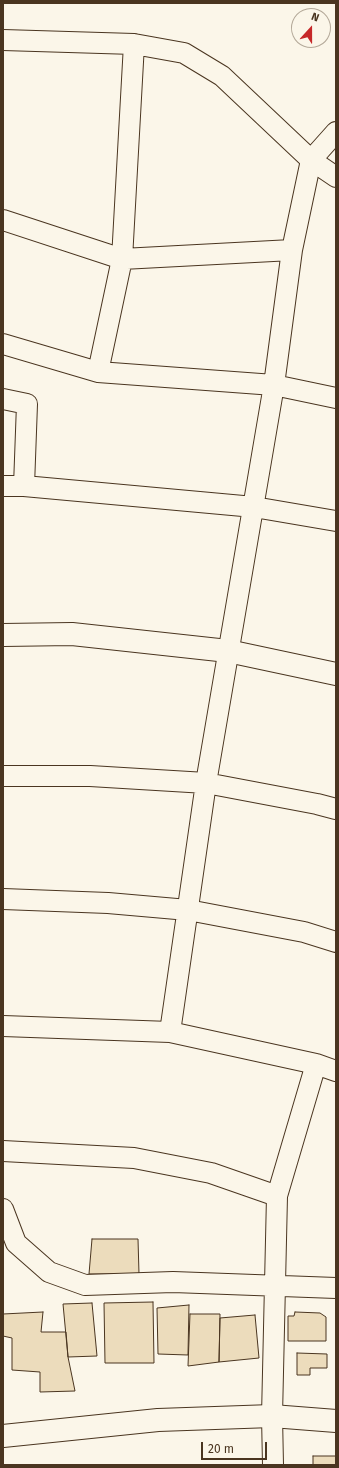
<!DOCTYPE html>
<html>
<head>
<meta charset="utf-8">
<style>
	body { margin:0 }
	#map { position:relative; width:339px; height:1468px; overflow:hidden; background:#fbf6e9; font-family:"Fira Sans",sans-serif }
	canvas { display:block }
	.frame { position:absolute; inset:0; border:4px solid #4a3520; pointer-events:none }
	.north { position:absolute; left:291px; top:8px; width:40px; height:40px; box-sizing:border-box; background:#fbf6e9; border:1px solid #b4a999; border-radius:50%; rotate:21deg; font-size:11px; font-weight:700; line-height:16px; text-align:center; color:#4a3520 }
	.north::after { content:''; display:block; margin:auto; width:14px; height:18px; background:#c62828; clip-path:polygon(50% 0,100% 100%,50% 72%,0 100%) }
	.scale { position:absolute; left:201px; top:1442px; width:66px; height:18px; box-sizing:border-box; border:2px solid #4a3520; border-top:0; padding-left:5px; font-size:12px; line-height:14px; white-space:nowrap; color:#4a3520; -webkit-text-stroke:3px #fbf6e9; paint-order:stroke }
</style>
</head>
<body>
<div id="map">
<canvas width="339" height="1468"></canvas>
<div class="frame"></div>
<div class="north">N</div>
<div class="scale">20 m</div>
</div>
<script>
const context = document.querySelector('canvas').getContext('2d');
context.lineJoin = 'round';
function fill(path, color) {
  context.fillStyle = color;
  context.fill(path, 'evenodd');
}
function poly(rows) {
  const path = new Path2D();
  for (const r of rows) {
    path.moveTo(r[0], r[1]);
    for (let i = 2; i < r.length; i += 2) path.lineTo(r[i], r[i + 1]);
  }
  return path;
}
function strokePath(path, color, width, dash) {
  context.strokeStyle = color;
  context.lineWidth = width;
  context.lineCap = dash ? 'butt' : 'round';
  context.setLineDash(dash || []);
  context.stroke(path);
}
const building = poly([
	[92,1239,138,1239,139,1274,89,1274,92,1239],
	[153,1302,154,1363,105,1363,104,1303,153,1302],
	[92,1303,97,1356,68,1357,63,1304,92,1303],
	[189,1305,188,1355,158,1354,157,1308,189,1305],
	[43,1312,41,1332,66,1332,68,1357,75,1391,40,1392,40,1372,12,1370,12,1338,3,1336,3,1314,43,1312],
	[295,1312,320,1313,326,1317,326,1341,288,1341,288,1316,294,1316,295,1312],
	[190,1314,220,1314,219,1362,188,1366,190,1314],
	[255,1315,259,1358,219,1362,220,1318,255,1315],
	[297,1353,327,1354,327,1368,310,1368,310,1375,297,1375,297,1353],
	[313,1456,336,1456,336,1465,313,1465,313,1456]
]);
const street = poly([
	[3,40,134,44,184,53,222,76,311,160,336,177],
	[3,220,122,259,292,250],
	[3,344,98,372,274,385,336,398],
	[98,372,122,259,134,44],
	[3,399,27,404,24,486],
	[3,486,24,486,254,507,336,521],
	[3,776,90,776,206,783,317,804,336,809],
	[3,899,108,903,188,910,304,932,336,942],
	[3,1026,170,1032,316,1064,336,1071],
	[170,1032,206,783,274,385,292,250,311,160,336,132],
	[3,1151,134,1158,211,1173,277,1196],
	[3,1209,16,1243,49,1272,85,1285,173,1282,336,1288],
	[273,1465,272,1416,277,1196,316,1064]
]);
const secondary = poly([
	[3,635,72,634,228,651,336,674],
	[3,1436,158,1420,272,1416,336,1421]
]);
fill(building, '#ecdcbc');
strokePath(building, '#4a3520', 1);
strokePath(street, '#4a3520', 22);
strokePath(secondary, '#4a3520', 24);
strokePath(street, '#fbf6e9', 20);
strokePath(secondary, '#fbf6e9', 22);
</script>
</body>
</html>
